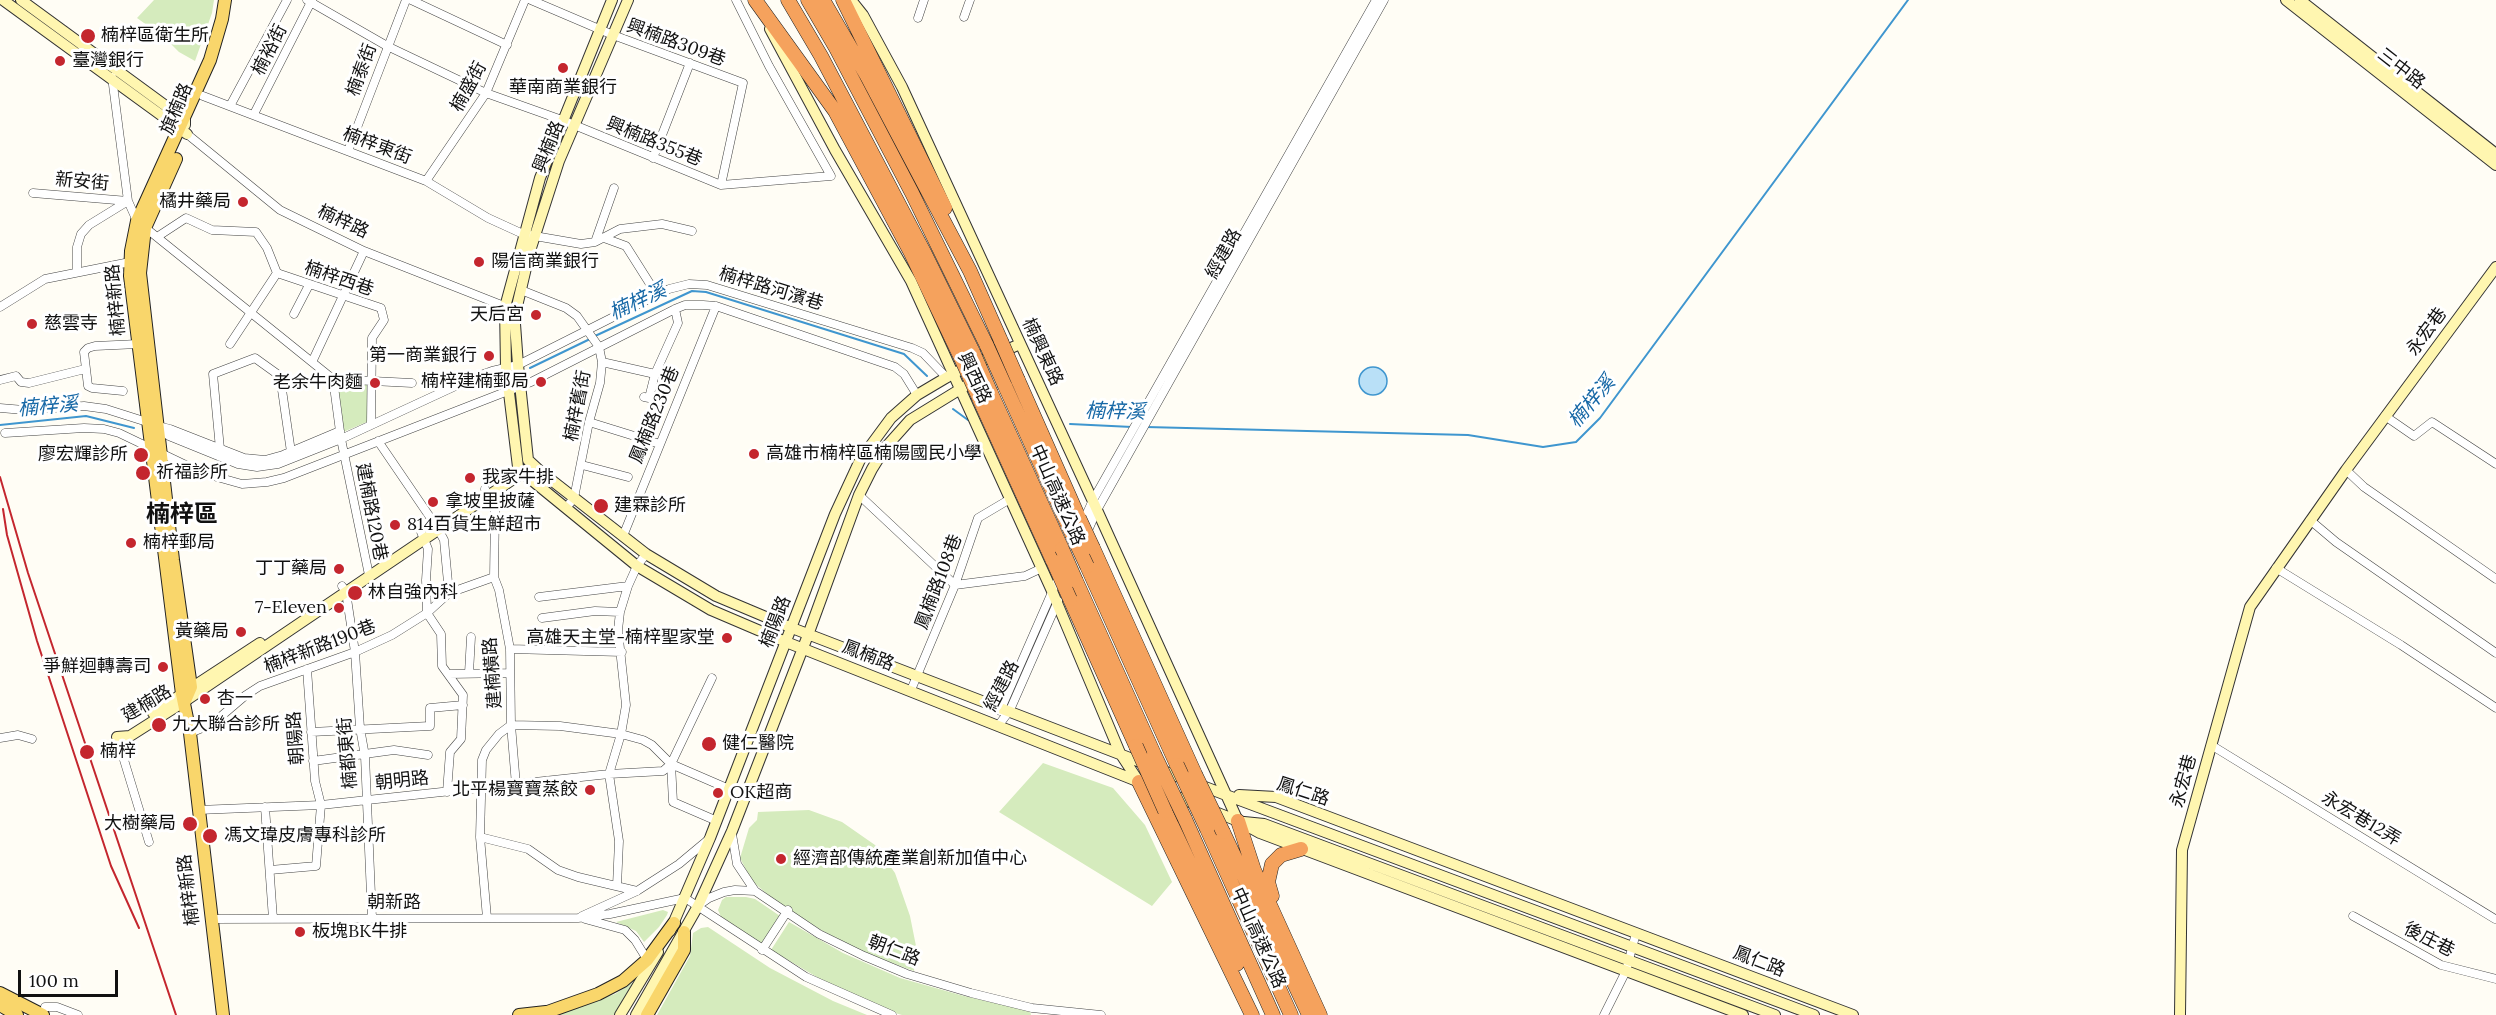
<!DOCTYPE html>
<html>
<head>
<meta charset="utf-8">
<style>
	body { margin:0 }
	#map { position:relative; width:2496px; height:1015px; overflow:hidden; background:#fffdf5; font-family:Lora,serif }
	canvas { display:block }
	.scale { position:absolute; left:18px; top:970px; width:100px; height:27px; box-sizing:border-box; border:3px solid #111; border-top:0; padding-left:8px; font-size:18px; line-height:21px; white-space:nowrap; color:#111; -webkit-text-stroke:4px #fff; paint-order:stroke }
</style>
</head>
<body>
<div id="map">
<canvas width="2496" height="1015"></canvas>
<div class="scale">100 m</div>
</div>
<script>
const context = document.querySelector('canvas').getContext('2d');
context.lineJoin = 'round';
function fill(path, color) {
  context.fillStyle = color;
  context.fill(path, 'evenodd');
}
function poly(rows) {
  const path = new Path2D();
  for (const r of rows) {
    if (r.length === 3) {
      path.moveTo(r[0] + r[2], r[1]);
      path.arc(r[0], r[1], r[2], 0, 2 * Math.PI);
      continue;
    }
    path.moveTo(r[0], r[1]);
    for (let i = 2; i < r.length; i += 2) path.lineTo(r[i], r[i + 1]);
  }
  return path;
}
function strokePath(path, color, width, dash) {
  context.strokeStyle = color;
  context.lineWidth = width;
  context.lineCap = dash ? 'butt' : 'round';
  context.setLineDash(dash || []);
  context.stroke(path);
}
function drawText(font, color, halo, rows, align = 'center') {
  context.font = font + ' Lora,"Noto Sans TC",serif';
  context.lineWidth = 6;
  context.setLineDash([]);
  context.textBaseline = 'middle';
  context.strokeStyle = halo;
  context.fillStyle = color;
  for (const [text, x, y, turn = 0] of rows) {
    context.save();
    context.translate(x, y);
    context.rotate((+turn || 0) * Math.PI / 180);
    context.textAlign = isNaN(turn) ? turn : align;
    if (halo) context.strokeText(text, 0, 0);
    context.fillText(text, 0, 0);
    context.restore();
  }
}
const green = poly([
	[154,0,214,0,212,13,195,61,179,52,165,38,137,18],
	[336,380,368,383,369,421,341,433],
	[1043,763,1113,788,1145,825,1172,882,1152,906,999,812],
	[809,810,842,822,875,845,895,873,910,916,916,946,914,971,867,954,821,930,774,900,752,881,740,858,749,828,757,820,758,812],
	[726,897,746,897,755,899,780,916,762,944,721,917,718,910,722,900],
	[663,910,668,912,667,915,659,927,644,942,636,931,616,922],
	[789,922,843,953,900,978,964,996,1030,1011,1031,1015,902,1015,895,1013,832,986,771,950],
	[708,927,770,968,833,1001,867,1015,657,1015,690,956,693,933,701,928],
	[635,981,615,1015,554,1015,615,994]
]);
const water = poly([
	[1373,381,14]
]);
const stream = poly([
	[595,336,692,291,706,292,904,354,927,376],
	[530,368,590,339],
	[953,409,968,420],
	[1070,424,1132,427],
	[0,425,86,416,134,428],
	[1146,427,1468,435,1543,447,1576,442,1600,418,1908,0]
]);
const street = poly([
	[307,0,387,46,486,93,562,120,721,185,831,176,769,66,736,0],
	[411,0,507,45],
	[531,0,613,35,743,83,721,185],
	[964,17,970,0],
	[918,18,924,0],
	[112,77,128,201,137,221,333,379,341,439,369,575],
	[203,96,426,181,488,218,523,234,581,244,595,242,620,229,662,224,692,231],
	[230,106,287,0],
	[254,114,312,0],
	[187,134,280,210,364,251,509,308],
	[348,151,406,0],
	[653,158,690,63],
	[426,181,486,93,525,0],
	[33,193,128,201],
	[157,237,186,218,212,230,256,232,267,248,277,273,381,308,384,320,372,338,371,423],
	[604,238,626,246,657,295],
	[595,242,614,188],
	[77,272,77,247,81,234,89,225,128,201],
	[521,290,566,308,577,316,599,347,602,362,600,383,589,422,574,498,566,508],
	[0,307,45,279,130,262],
	[294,314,309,285],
	[230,344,277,273],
	[313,360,364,251],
	[602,362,655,374],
	[333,379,412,383],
	[0,380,16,376,21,382,29,383,85,369],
	[123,391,92,388,88,386,84,352,88,348,95,346,138,344],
	[644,397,649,398,655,374,678,323,675,309],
	[0,408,24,410,84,406,106,409,147,422,169,436,238,464,257,467,278,464,341,439,475,377,492,371,518,365,669,289,689,284,707,285,912,348,923,353,947,378],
	[2385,416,2414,436,2432,422,2496,464],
	[589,422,660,444],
	[158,426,170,429,244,458,265,460,283,455,340,431],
	[5,433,84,428,104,429,119,433,188,466,217,477,242,484,267,482,284,478,531,382,675,309,685,305,703,305,716,306,895,367,904,374,917,395],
	[378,441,434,523],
	[220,449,213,374,255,358,280,376,291,452],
	[582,465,628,477],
	[2346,470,2364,487,2496,579],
	[485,489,495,511,494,577,499,590,510,649,511,725,499,734,486,750,482,760,480,837,487,918],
	[859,495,955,585,1025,576,1042,568],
	[2310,520,2336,542,2496,653],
	[1082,524,1093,500,1376,0],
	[438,529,444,540,449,593],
	[421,532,428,549,426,580,427,613,441,634,442,666,463,695,461,739,450,752,447,792],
	[1086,535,1097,510,1384,0],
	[623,536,716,306],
	[2276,568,2401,645,2496,708],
	[342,586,346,592,355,652,360,728,365,756,372,918],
	[539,597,628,586],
	[542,618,595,611,620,612],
	[510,649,622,652],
	[469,673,471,637],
	[449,674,510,673],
	[911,690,955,585,978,518,1010,499],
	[1000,711,1060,574],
	[998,726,1010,710,1058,601],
	[311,732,430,726,430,708,463,705],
	[190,733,212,724,246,695,260,686,355,652,392,635,427,613,449,593,494,577],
	[117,737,149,842],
	[0,738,18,735,32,739],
	[2211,745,2495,919],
	[313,761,394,750,428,755],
	[671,764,673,802,717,821],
	[516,785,511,725,560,726,621,734,643,740,652,745,671,764,729,789],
	[265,807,273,919],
	[198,810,321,805,609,774,663,771,671,764,712,678],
	[732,834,737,864,755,891,819,934,864,956,907,974,971,993,1032,1008,1101,1015],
	[480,837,528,849,558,870,578,877,637,891],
	[270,870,316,866,321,805,315,781,307,669],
	[617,886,619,841,609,774,621,734,626,705,618,630,620,612,628,586,637,566,646,554],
	[699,905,709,898,724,892,735,890,755,891],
	[582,916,637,891,679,864,709,839],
	[2353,916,2441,965,2496,979],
	[211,919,578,918,610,914,685,898,806,977,892,1015],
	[585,919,625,930,635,940,648,961],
	[762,950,788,910],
	[45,1007,57,1007,78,1015],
	[1604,1015,1626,971,1636,933]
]);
const secondary = poly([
	[3,0,187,134],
	[21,0,185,120,185,125],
	[851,0,863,15,902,87,1097,510,1238,821],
	[2286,0,2496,165],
	[2300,0,2496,154],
	[770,29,835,150,911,281,1052,591,1120,753,1139,782],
	[528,460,541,472,646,554,716,596,792,628,1226,795,1814,1015],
	[528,460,518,365,515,324,518,302,530,251,559,161,628,0],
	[518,467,506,368,505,307,540,178,612,0],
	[523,473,637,566,711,610,786,642,1238,821,1260,833,1743,1015],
	[153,713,260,643],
	[117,737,130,736,185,701,528,469],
	[1239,795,1276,797,1853,1015],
	[1244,822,1264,824,1775,1015],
	[670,931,710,838,835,514,860,460,891,418,917,395,954,373,1020,344],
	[620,1015,658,952],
	[636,1015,698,906,732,831,808,635,859,495,872,469,885,448,910,420,967,385],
	[2180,1015,2182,850,2250,607,2346,470,2496,267]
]);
const primary = poly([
	[176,159,145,228,140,273,173,560,191,687,185,701],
	[0,993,43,1015],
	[0,1005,17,1015],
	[223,1015,190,733,182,694,130,276,131,251,137,221,210,60,222,19,225,0],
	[519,1015,546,1012],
	[539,1015,598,994,623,981,647,960,674,923],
	[647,1015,684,950,684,932]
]);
const highway = poly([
	[755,0,835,111,911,253,961,358],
	[788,0,821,56,925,254,973,352],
	[808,0,836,48,912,193,987,346],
	[823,0,867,76,970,271,1001,341],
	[843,0,945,208],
	[1018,380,1079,518],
	[1005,386,1072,534],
	[991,393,1062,549],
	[979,398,1053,561],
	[1093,548,1195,774],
	[1087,566,1177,765],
	[1076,581,1154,754],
	[1070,599,1136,746],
	[1139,782,1252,1015],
	[1165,811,1237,964],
	[1185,819,1273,1015],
	[1238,821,1254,870,1320,1015],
	[1207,829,1291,1015],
	[1223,832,1309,1015],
	[1272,896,1268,882,1272,864,1281,855,1301,849]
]);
const rail = poly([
	[0,477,28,573,176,1015],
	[3,509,7,535,37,641,111,866,139,928]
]);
const highwayBridge = poly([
	[1001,341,1018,380],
	[987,346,1005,386],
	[973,352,991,393],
	[961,358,979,398],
	[1079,518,1093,548],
	[1072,534,1087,566],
	[1062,549,1076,581],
	[1053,561,1070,599],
	[1136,746,1165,811],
	[1154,754,1185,819],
	[1177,765,1207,829],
	[1195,774,1223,832]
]);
const markers = [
	[88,36,8,"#c4262e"],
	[60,61,6,"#c4262e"],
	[563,68,6,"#c4262e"],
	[243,202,6,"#c4262e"],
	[479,262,6,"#c4262e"],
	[536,315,6,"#c4262e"],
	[32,324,6,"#c4262e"],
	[489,356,6,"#c4262e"],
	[541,382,6,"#c4262e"],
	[375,383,6,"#c4262e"],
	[754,454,6,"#c4262e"],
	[141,455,8,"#c4262e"],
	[143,473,8,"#c4262e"],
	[470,478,6,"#c4262e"],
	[433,502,6,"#c4262e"],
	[601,506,8,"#c4262e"],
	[395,525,6,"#c4262e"],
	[131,543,6,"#c4262e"],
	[339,569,6,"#c4262e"],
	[355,593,8,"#c4262e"],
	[339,608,6,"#c4262e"],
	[241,632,6,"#c4262e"],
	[727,638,6,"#c4262e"],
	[163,667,6,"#c4262e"],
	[205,699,6,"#c4262e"],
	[159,725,8,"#c4262e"],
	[709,744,8,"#c4262e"],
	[87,752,8,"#c4262e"],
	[590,790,6,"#c4262e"],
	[718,793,6,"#c4262e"],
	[190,824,8,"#c4262e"],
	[210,836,8,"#c4262e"],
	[781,859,6,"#c4262e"],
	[300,932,6,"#c4262e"]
];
const poiNames = [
	["楠梓區衛生所",101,36],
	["臺灣銀行",72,61],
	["華南商業銀行",563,88,"center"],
	["橘井藥局",231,202,"right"],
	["陽信商業銀行",491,262],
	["天后宮",524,315,"right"],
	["慈雲寺",44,324],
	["第一商業銀行",477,356,"right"],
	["楠梓建楠郵局",529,382,"right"],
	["老余牛肉麵",363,383,"right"],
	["高雄市楠梓區楠陽國民小學",766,454],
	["廖宏輝診所",128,455,"right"],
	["祈福診所",156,473],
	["我家牛排",482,478],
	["拿坡里披薩",445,502],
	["建霖診所",614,506],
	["814百貨生鮮超市",407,525],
	["楠梓郵局",143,543],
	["丁丁藥局",327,569,"right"],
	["林自強內科",368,593],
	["7-Eleven",327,608,"right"],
	["黃藥局",229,632,"right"],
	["高雄天主堂-楠梓聖家堂",715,638,"right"],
	["爭鮮迴轉壽司",151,667,"right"],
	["杏一",217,699],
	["九大聯合診所",172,725],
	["健仁醫院",722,744],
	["楠梓",100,752],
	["北平楊寶寶蒸餃",578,790,"right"],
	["OK超商",730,793],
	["大樹藥局",176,824,"right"],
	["馮文瑋皮膚專科診所",224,836],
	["經濟部傳統產業創新加值中心",793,859],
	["板塊BK牛排",312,932]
];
const streetNames = [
	["興楠路309巷",676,43,20],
	["楠裕街",270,50,-63],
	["三中路",2401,69,38],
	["楠泰街",362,70,-70],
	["楠盛街",469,87,-61],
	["旗楠路",177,109,-67],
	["興楠路355巷",654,142,22],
	["楠梓東街",377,146,21],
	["興楠路",549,147,-68],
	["新安街",82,182,5],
	["楠梓路",343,222,25],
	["經建路",1224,254,-61],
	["楠梓西巷",339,279,19],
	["楠梓路河濱巷",771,289,17],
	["楠梓新路",116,300,-95],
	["永宏巷",2427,332,-54],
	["楠興東路",1042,352,65],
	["興西路",974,378,65],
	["楠梓舊街",578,406,-79],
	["鳳楠路230巷",655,415,-68],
	["中山高速公路",1057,495,66],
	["建楠路120巷",371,512,79],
	["鳳楠路108巷",939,582,-69],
	["楠陽路",776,622,-69],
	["楠梓新路190巷",320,647,-21],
	["鳳楠路",868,656,21],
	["建楠橫路",493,673,-94],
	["經建路",1002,686,-63],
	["建楠路",147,704,-31],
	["朝陽路",296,738,-94],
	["楠都東街",348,753,-95],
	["朝明路",402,781,-6],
	["永宏巷",2184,781,-75],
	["鳳仁路",1303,792,18],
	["永宏巷12弄",2361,819,31],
	["楠梓新路",189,890,-97],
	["朝新路",394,903],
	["中山高速公路",1258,938,66],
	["後庄巷",2429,940,27],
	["朝仁路",894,951,21],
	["鳳仁路",1759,962,21]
];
const waterNames = [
	["楠梓溪",638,302,-25],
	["楠梓溪",1592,402,-50],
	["楠梓溪",48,407,-5],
	["楠梓溪",1115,412,1]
];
const districtNames = [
	["楠梓區",182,515]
];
fill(green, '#d5ebbd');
fill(water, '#b9e0f7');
strokePath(water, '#3f96cf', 1.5);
strokePath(stream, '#3f96cf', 2);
strokePath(street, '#444', 9);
strokePath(secondary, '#333', 12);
strokePath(primary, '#222', 14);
strokePath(highway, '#222', 15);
strokePath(street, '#fff', 8);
strokePath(secondary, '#fff6b0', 10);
strokePath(primary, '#f9d66b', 12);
strokePath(highway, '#f5a25d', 14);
strokePath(rail, '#c4262e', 2);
strokePath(highwayBridge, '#222', 15, []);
strokePath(highwayBridge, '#f5a25d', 14);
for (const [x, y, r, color] of markers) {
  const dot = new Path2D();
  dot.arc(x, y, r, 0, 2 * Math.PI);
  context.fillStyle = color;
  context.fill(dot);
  strokePath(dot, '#fff', 2);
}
drawText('18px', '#111', '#fff', poiNames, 'left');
drawText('18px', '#111', '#fff', streetNames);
drawText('italic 20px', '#1768a6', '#fff', waterNames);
drawText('bold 24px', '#111', '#fff', districtNames);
</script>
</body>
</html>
